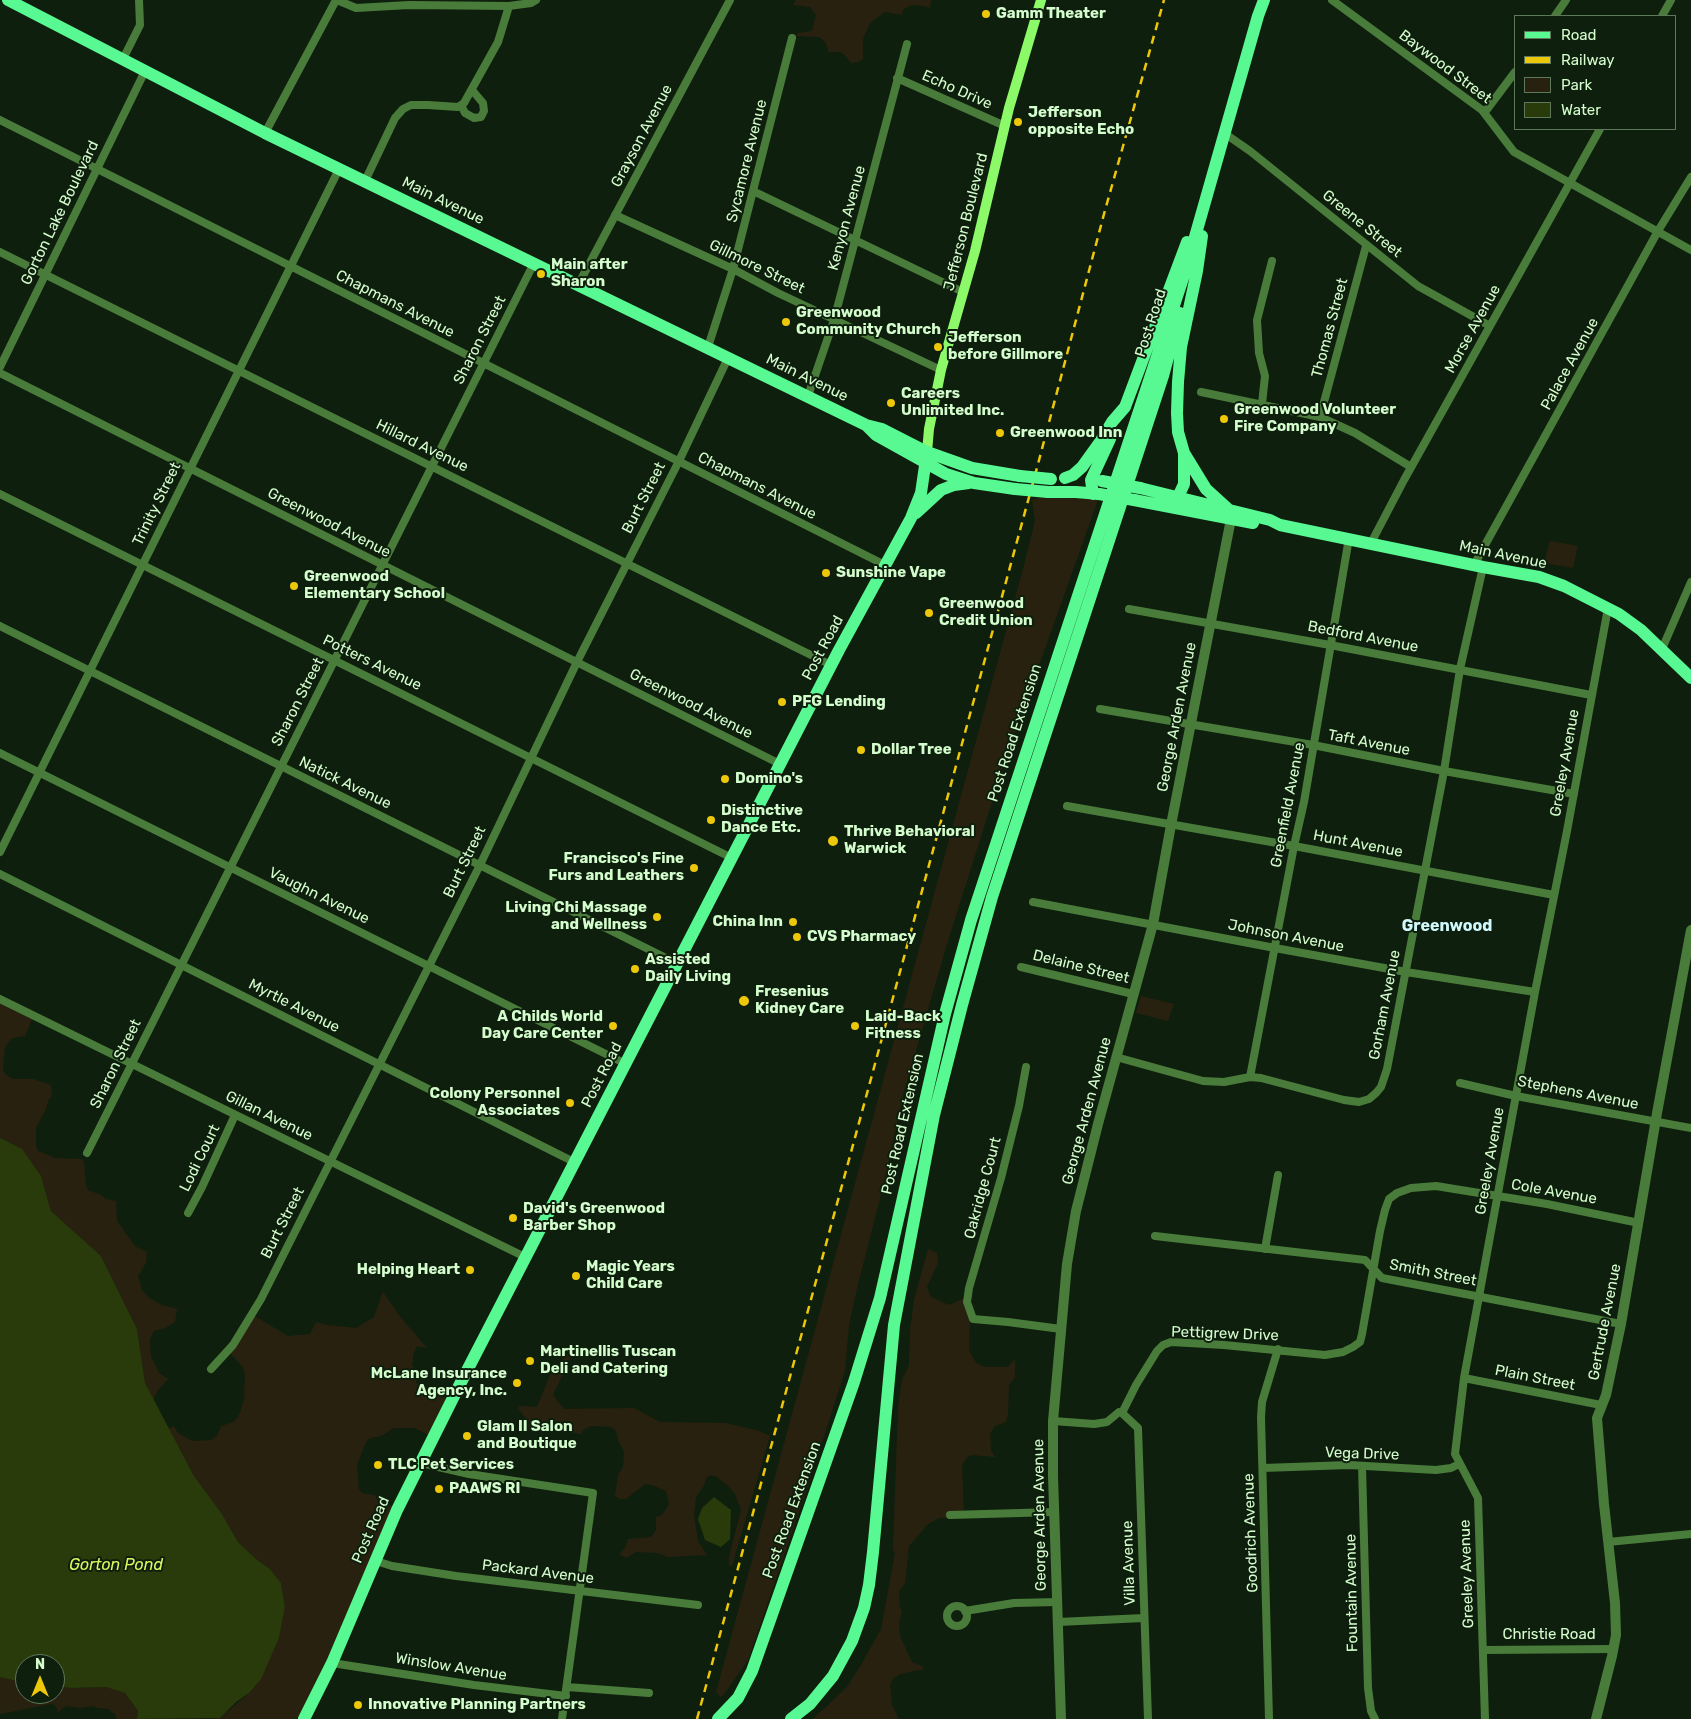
<!DOCTYPE html>
<html>
<head>
<meta charset="utf-8">
<style>
	body { margin:0 }
	#map { position:relative; width:1691px; height:1719px; overflow:hidden; background:#0f1f0d; font-family:Rubik,sans-serif }
	canvas { display:block }
	.legend { position:absolute; left:1514px; top:15px; width:162px; height:115px; box-sizing:border-box; background:#0f1f0d; border:1px solid #5e785a; margin:0; padding:6px 9px; list-style:none; font-size:15px; color:#d4fdcd }
	.legend li { display:flex; align-items:center; gap:10px; height:25px }
	.legend b { width:25px; border:1px solid #5e785a }
	.north { position:absolute; left:15px; top:1654px; width:50px; height:50px; box-sizing:border-box; background:#0f1f0d; border:1px solid #5e785a; border-radius:50%; rotate:0deg; font-size:14px; font-weight:700; line-height:20px; text-align:center; color:#d4fdcd }
	.north::after { content:''; display:block; margin:auto; width:18px; height:22px; background:#edc709; clip-path:polygon(50% 0,100% 100%,50% 72%,0 100%) }
</style>
</head>
<body>
<div id="map">
<canvas width="1691" height="1719"></canvas>
<ul class="legend">
<li><b style="height:6px;background:#58f992"></b>Road</li>
<li><b style="height:6px;background:#edc709"></b>Railway</li>
<li><b style="height:14px;background:#292110"></b>Park</li>
<li><b style="height:14px;background:#293a0b"></b>Water</li>
</ul>
<div class="north">N</div>
</div>
<script>
const context = document.querySelector('canvas').getContext('2d');
context.lineJoin = 'round';
function fill(path, color) {
  context.fillStyle = color;
  context.fill(path, 'evenodd');
}
function poly(rows) {
  const path = new Path2D();
  for (const r of rows) {
    if (r.length === 3) {
      path.moveTo(r[0] + r[2], r[1]);
      path.arc(r[0], r[1], r[2], 0, 2 * Math.PI);
      continue;
    }
    path.moveTo(r[0], r[1]);
    for (let i = 2; i < r.length; i += 2) path.lineTo(r[i], r[i + 1]);
  }
  return path;
}
function strokePath(path, color, width, dash) {
  context.strokeStyle = color;
  context.lineWidth = width;
  context.lineCap = dash ? 'butt' : 'round';
  context.setLineDash(dash || []);
  context.stroke(path);
}
function drawText(font, color, halo, rows, align = 'center') {
  context.font = font + ' Rubik,sans-serif';
  context.lineWidth = 4;
  context.setLineDash([]);
  context.textBaseline = 'middle';
  context.strokeStyle = halo;
  context.fillStyle = color;
  for (const [text, x, y, turn = 0] of rows) {
    context.save();
    context.translate(x, y);
    context.rotate((+turn || 0) * Math.PI / 180);
    context.textAlign = isNaN(turn) ? turn : align;
    if (halo) context.strokeText(text, 0, 0);
    context.fillText(text, 0, 0);
    context.restore();
  }
}
const green = poly([
	[796,0,931,0,930,8,925,6,912,5,904,9,901,15,885,12,870,23,863,39,863,59,858,62,851,63,844,54,840,52,829,52,825,42,819,37,796,36,798,33,812,31,816,15,810,7,793,5],
	[1047,495,1099,497,1004,764,947,944,903,1095,882,1191,858,1284,849,1325,845,1371,807,1489,748,1660,727,1690,721,1697,716,1692,1023,569,1035,521,1032,500],
	[1550,541,1578,546,1573,568,1544,563],
	[1141,996,1174,1004,1168,1021,1136,1013],
	[0,999,33,1017,25,1036,12,1038,5,1047,3,1070,6,1075,13,1079,33,1079,51,1085,52,1096,49,1099,45,1111,36,1128,36,1146,38,1151,55,1158,82,1159,84,1162,86,1185,88,1190,101,1195,106,1199,116,1201,117,1221,135,1246,147,1252,146,1263,138,1276,142,1290,148,1297,162,1305,177,1309,175,1322,165,1328,154,1331,150,1339,151,1356,159,1373,168,1379,158,1390,153,1400,145,1383,137,1329,101,1256,51,1211,41,1176,22,1150,0,1138],
	[928,1249,937,1253,938,1263,927,1287,931,1297,949,1305,967,1297,970,1315,969,1350,976,1363,985,1367,1008,1367,1015,1359,1015,1378,1010,1383,1009,1386,1008,1415,1006,1422,995,1426,990,1434,991,1450,995,1457,972,1455,966,1458,962,1465,964,1514,956,1518,939,1518,928,1524,909,1546,905,1584,899,1591,900,1607,902,1613,899,1621,900,1636,912,1662,922,1666,924,1669,900,1674,892,1680,890,1685,892,1705,899,1719,813,1719,847,1687,861,1665,881,1629,895,1553,893,1549,898,1407,902,1380,909,1365,910,1331,914,1300],
	[383,1292,402,1319,427,1348,417,1346,414,1352,412,1366,419,1370,416,1383,450,1401,433,1437,415,1428,394,1428,381,1436,370,1438,366,1442,357,1465,359,1489,362,1493,374,1495,378,1500,397,1508,307,1719,209,1719,220,1718,249,1693,279,1638,285,1607,281,1583,270,1569,256,1559,238,1542,222,1514,194,1476,169,1429,174,1426,178,1433,192,1441,211,1440,217,1436,221,1426,234,1422,239,1415,244,1400,245,1374,243,1367,228,1351,253,1315,288,1336,310,1334,316,1322,327,1325,356,1328,374,1317],
	[566,1353,572,1355,553,1395,564,1409,634,1408,660,1422,725,1423,756,1430,770,1436,732,1566,729,1565,729,1557,741,1510,735,1494,727,1485,717,1477,710,1475,706,1478,704,1485,696,1498,694,1514,698,1541,707,1555,668,1557,657,1553,636,1552,626,1558,619,1554,625,1548,628,1539,651,1537,656,1530,656,1517,662,1515,669,1504,666,1491,652,1485,645,1484,626,1499,620,1499,615,1496,618,1475,623,1467,624,1451,619,1443,616,1431,611,1427,591,1426,583,1430,581,1434,559,1431,541,1432,522,1429,525,1417,519,1410,519,1406,537,1407,551,1373,559,1368],
	[0,1677,25,1683,25,1694,55,1694,55,1686,71,1688,106,1687,125,1693,138,1711,137,1719,116,1719,115,1714,111,1712,109,1709,97,1708,94,1706,80,1708,66,1706,58,1712,55,1705,51,1704,0,1714]
]);
const water = poly([
	[0,1138,22,1149,41,1176,51,1211,101,1256,137,1329,145,1383,194,1476,222,1514,238,1542,256,1559,270,1569,281,1583,285,1607,279,1638,261,1679,249,1693,236,1702,220,1718,137,1719,138,1711,125,1693,106,1687,71,1688,55,1686,55,1664,25,1664,25,1683,0,1677],
	[714,1497,731,1510,730,1539,721,1547,705,1540,698,1519,702,1508]
]);
const minor = poly([
	[337,0,356,8,409,5,509,6,531,3,536,0],
	[1332,0,1482,110,1514,152,1691,250],
	[1555,16,1566,0],
	[1662,16,1671,0],
	[123,59,140,25,139,0],
	[897,78,1005,126],
	[461,105,465,113,474,118,481,117,484,111,483,103,472,90],
	[1485,112,1515,72],
	[0,120,885,565],
	[265,133,336,0],
	[1224,133,1250,151,1418,286,1490,326],
	[365,181,395,118,403,109,411,105,428,105,458,107,464,103,498,42,509,6],
	[753,191,963,292],
	[615,215,733,269,778,293,941,370],
	[0,252,831,665],
	[578,285,730,0],
	[708,347,733,269,792,38],
	[0,367,145,71],
	[0,373,780,764],
	[1201,392,1320,417,1355,433,1411,467],
	[808,396,834,320,907,44],
	[1262,404,1265,376,1259,353,1257,320,1272,261],
	[1320,417,1366,246],
	[0,494,732,858],
	[1371,543,1404,480,1600,129],
	[1474,565,1658,231,1691,177],
	[1129,609,1330,645,1591,695],
	[0,626,678,964],
	[1662,649,1691,582],
	[1100,709,1313,745,1444,771,1574,794],
	[0,753,626,1064],
	[1067,806,1294,846,1554,895],
	[0,852,339,169],
	[0,874,576,1163],
	[1033,902,1275,948,1406,972,1535,992],
	[1021,967,1133,994],
	[0,999,525,1257],
	[1116,1057,1203,1081,1224,1082,1250,1077,1261,1078,1344,1100,1359,1102,1369,1099,1376,1093,1381,1087,1387,1069,1444,771,1460,669,1483,567],
	[1026,1067,1019,1106,1001,1178,969,1288,967,1302,973,1319,1008,1322,1061,1329],
	[1250,1077,1294,846,1304,802,1349,538],
	[1460,1083,1516,1096,1691,1128],
	[87,1153,534,263],
	[188,1213,202,1187,235,1115],
	[1155,1236,1365,1260,1382,1278,1621,1324],
	[1265,1249,1278,1175],
	[211,1369,233,1345,261,1299,480,865,577,662,679,461,728,358],
	[1464,1378,1601,1405],
	[1122,1413,1136,1385,1157,1351,1163,1345,1171,1342,1224,1345,1325,1355,1343,1352,1353,1347,1360,1342,1362,1334,1380,1231,1385,1210,1389,1199,1397,1193,1411,1188,1436,1186,1547,1204,1639,1223],
	[1122,1413,1138,1428,1148,1719],
	[1053,1421,1094,1424,1107,1422,1119,1412,1122,1413],
	[421,1463,469,1474,593,1493,562,1719],
	[1362,1466,1368,1688,1371,1711,1375,1719],
	[1263,1468,1349,1465,1436,1470,1451,1468,1459,1464],
	[950,1515,1055,1512],
	[1608,1542,1691,1534],
	[376,1561,392,1566,456,1576,698,1605],
	[957,1616,10],
	[965,1611,1014,1603,1057,1602],
	[1058,1622,1144,1618],
	[1484,1650,1614,1649],
	[332,1663,474,1685,566,1696],
	[567,1687,649,1693],
	[1269,1719,1261,1417,1262,1402,1278,1349],
	[1485,1719,1478,1498,1455,1454,1464,1378,1535,992,1567,831,1608,608]
]);
const tertiary = poly([
	[1061,1719,1053,1476,1053,1421,1067,1264,1076,1211,1098,1124,1153,924,1171,825,1231,519],
	[1596,1719,1612,1656,1616,1635,1615,1603,1604,1504,1597,1418,1606,1395,1621,1324,1657,1113,1691,930]
]);
const secondary = poly([
	[927,452,929,429,941,370,975,251,1009,108,1041,0]
]);
const primary = poly([
	[8,0,265,133,866,425,882,429,927,452,972,468,1020,476],
	[866,425,876,435,946,474,974,483,1015,489],
	[1184,453,1206,489,1228,509],
	[1065,478,1073,475,1082,467,1100,442,1112,422,1125,407,1187,242],
	[1140,488,1270,520,1280,525,1483,567,1539,577,1564,586,1619,614,1641,630,1691,678],
	[1048,492,1076,492,1099,494],
	[1093,494,1091,480,1110,439],
	[1134,500,1253,523],
	[1157,504,1172,502,1178,497,1184,484,1184,453,1178,432,1177,413,1178,382,1181,347,1197,271,1202,236],
	[916,513,941,490,954,485,969,483],
	[304,1719,332,1663,397,1510,457,1390,839,650,911,518,921,493,927,452],
	[718,1719,738,1698,752,1671,854,1382,880,1298,945,1014,971,920,1185,272,1258,16,1264,0],
	[791,1719,810,1704,833,1676,852,1641,864,1608,869,1585,873,1552,894,1325,934,1115,962,1005,992,897,1163,376,1180,313]
]);
const rail = poly([
	[697,1719,1038,464,1104,214,1164,0]
]);
const primaryBridge = poly([
	[1020,476,1051,479],
	[1102,481,1140,488],
	[1015,489,1048,492],
	[1099,494,1134,500]
]);
const markers = [
	[986,14,5,"#edc709"],
	[1018,122,5,"#edc709"],
	[541,274,5,"#edc709"],
	[786,322,5,"#edc709"],
	[938,347,5,"#edc709"],
	[891,403,5,"#edc709"],
	[1224,419,5,"#edc709"],
	[1000,433,5,"#edc709"],
	[826,573,5,"#edc709"],
	[294,586,5,"#edc709"],
	[929,613,5,"#edc709"],
	[782,702,5,"#edc709"],
	[861,750,5,"#edc709"],
	[725,779,5,"#edc709"],
	[711,820,5,"#edc709"],
	[833,841,6,"#edc709"],
	[694,868,5,"#edc709"],
	[657,917,5,"#edc709"],
	[793,922,5,"#edc709"],
	[797,937,5,"#edc709"],
	[635,969,5,"#edc709"],
	[744,1001,6,"#edc709"],
	[613,1026,5,"#edc709"],
	[855,1026,5,"#edc709"],
	[570,1103,5,"#edc709"],
	[513,1218,5,"#edc709"],
	[470,1270,5,"#edc709"],
	[576,1276,5,"#edc709"],
	[530,1361,5,"#edc709"],
	[517,1383,5,"#edc709"],
	[467,1436,5,"#edc709"],
	[378,1465,5,"#edc709"],
	[439,1489,5,"#edc709"],
	[358,1705,5,"#edc709"]
];
const poiNames = [
	["Gamm Theater",996,14],
	["Jefferson",1028,113],
	["opposite Echo",1028,130],
	["Main after",551,265],
	["Sharon",551,282],
	["Greenwood",796,313],
	["Community Church",796,330],
	["Jefferson",948,338],
	["before Gillmore",948,355],
	["Careers",901,394],
	["Unlimited Inc.",901,411],
	["Greenwood Volunteer",1234,410],
	["Fire Company",1234,427],
	["Greenwood Inn",1010,433],
	["Sunshine Vape",836,573],
	["Greenwood",304,577],
	["Elementary School",304,594],
	["Greenwood",939,604],
	["Credit Union",939,621],
	["PFG Lending",792,702],
	["Dollar Tree",871,750],
	["Domino's",735,779],
	["Distinctive",721,811],
	["Dance Etc.",721,828],
	["Thrive Behavioral",844,832],
	["Warwick",844,849],
	["Francisco's Fine",684,859,"right"],
	["Furs and Leathers",684,876,"right"],
	["Living Chi Massage",647,908,"right"],
	["and Wellness",647,925,"right"],
	["China Inn",783,922,"right"],
	["CVS Pharmacy",807,937],
	["Assisted",645,960],
	["Daily Living",645,977],
	["Fresenius",755,992],
	["Kidney Care",755,1009],
	["A Childs World",603,1017,"right"],
	["Day Care Center",603,1034,"right"],
	["Laid-Back",865,1017],
	["Fitness",865,1034],
	["Colony Personnel",560,1094,"right"],
	["Associates",560,1111,"right"],
	["David's Greenwood",523,1209],
	["Barber Shop",523,1226],
	["Magic Years",586,1267],
	["Child Care",586,1284],
	["Helping Heart",460,1270,"right"],
	["Martinellis Tuscan",540,1352],
	["Deli and Catering",540,1369],
	["McLane Insurance",507,1374,"right"],
	["Agency, Inc.",507,1391,"right"],
	["Glam II Salon",477,1427],
	["and Boutique",477,1444],
	["TLC Pet Services",388,1465],
	["PAAWS RI",449,1489],
	["Innovative Planning Partners",368,1705]
];
const streetNames = [
	["Baywood Street",1445,67,37],
	["Echo Drive",957,90,24],
	["Grayson Avenue",642,136,-62],
	["Sycamore Avenue",747,161,-76],
	["Main Avenue",443,201,26],
	["Gorton Lake Boulevard",60,213,-64],
	["Kenyon Avenue",847,218,-75],
	["Jefferson Boulevard",966,222,-76],
	["Greene Street",1362,224,39],
	["Gillmore Street",757,267,26],
	["Chapmans Avenue",395,304,27],
	["Post Road",1151,323,-72],
	["Thomas Street",1330,328,-75],
	["Morse Avenue",1473,329,-61],
	["Sharon Street",480,340,-63],
	["Palace Avenue",1570,364,-61],
	["Main Avenue",807,378,26],
	["Hillard Avenue",422,446,26],
	["Chapmans Avenue",757,486,27],
	["Burt Street",644,498,-63],
	["Trinity Street",157,504,-64],
	["Greenwood Avenue",329,523,27],
	["Main Avenue",1503,555,12],
	["Bedford Avenue",1363,637,11],
	["Post Road",823,648,-62],
	["Potters Avenue",372,663,26],
	["Sharon Street",298,702,-63],
	["Greenwood Avenue",691,704,27],
	["George Arden Avenue",1177,717,-79],
	["Post Road Extension",1015,733,-72],
	["Taft Avenue",1369,743,11],
	["Greeley Avenue",1565,763,-80],
	["Natick Avenue",345,783,26],
	["Greenfield Avenue",1288,805,-79],
	["Hunt Avenue",1358,844,11],
	["Burt Street",465,862,-64],
	["Vaughn Avenue",319,896,26],
	["Johnson Avenue",1286,936,11],
	["Delaine Street",1081,967,14],
	["Gorham Avenue",1385,1005,-79],
	["Myrtle Avenue",294,1006,27],
	["Sharon Street",116,1064,-64],
	["Post Road",602,1075,-63],
	["Stephens Avenue",1578,1093,11],
	["George Arden Avenue",1087,1111,-75],
	["Gillan Avenue",269,1116,26],
	["Post Road Extension",903,1124,-77],
	["Lodi Court",200,1158,-64],
	["Greeley Avenue",1490,1161,-80],
	["Oakridge Court",983,1188,-75],
	["Cole Avenue",1554,1192,10],
	["Burt Street",283,1223,-63],
	["Smith Street",1433,1273,11],
	["Gertrude Avenue",1605,1322,-79],
	["Pettigrew Drive",1225,1334,2],
	["Plain Street",1535,1378,11],
	["Vega Drive",1362,1454,2],
	["Post Road Extension",792,1510,-70],
	["George Arden Avenue",1040,1515,-91],
	["Post Road",371,1530,-66],
	["Goodrich Avenue",1251,1533,-92],
	["Villa Avenue",1129,1563,-92],
	["Packard Avenue",538,1572,7],
	["Greeley Avenue",1467,1574,-92],
	["Fountain Avenue",1352,1593,-91],
	["Christie Road",1549,1635],
	["Winslow Avenue",451,1667,9]
];
const neighbourhoodNames = [
	["Greenwood",1447,926]
];
const waterNames = [
	["Gorton Pond",116,1565]
];
fill(green, '#292110');
fill(water, '#293a0b');
strokePath(minor, '#497c3a', 8);
strokePath(tertiary, '#497c3a', 10);
strokePath(secondary, '#8bf968', 10);
strokePath(primary, '#58f992', 12);
strokePath(rail, '#edc709', 2.5, [8, 6]);
strokePath(primaryBridge, '#58f992', 12);
for (const [x, y, r, color] of markers) {
  const dot = new Path2D();
  dot.arc(x, y, r, 0, 2 * Math.PI);
  context.fillStyle = color;
  context.fill(dot);
  strokePath(dot, '#0f1f0d', 2);
}
drawText('bold 15px', '#d4fdcd', '#0f1f0d', poiNames, 'left');
drawText('15px', '#d4fdcd', '#0f1f0d', streetNames);
drawText('bold 16px', '#cff9fd', '#0f1f0d', neighbourhoodNames);
drawText('italic 16px', '#dbf95f', '#0f1f0d', waterNames);
</script>
</body>
</html>
